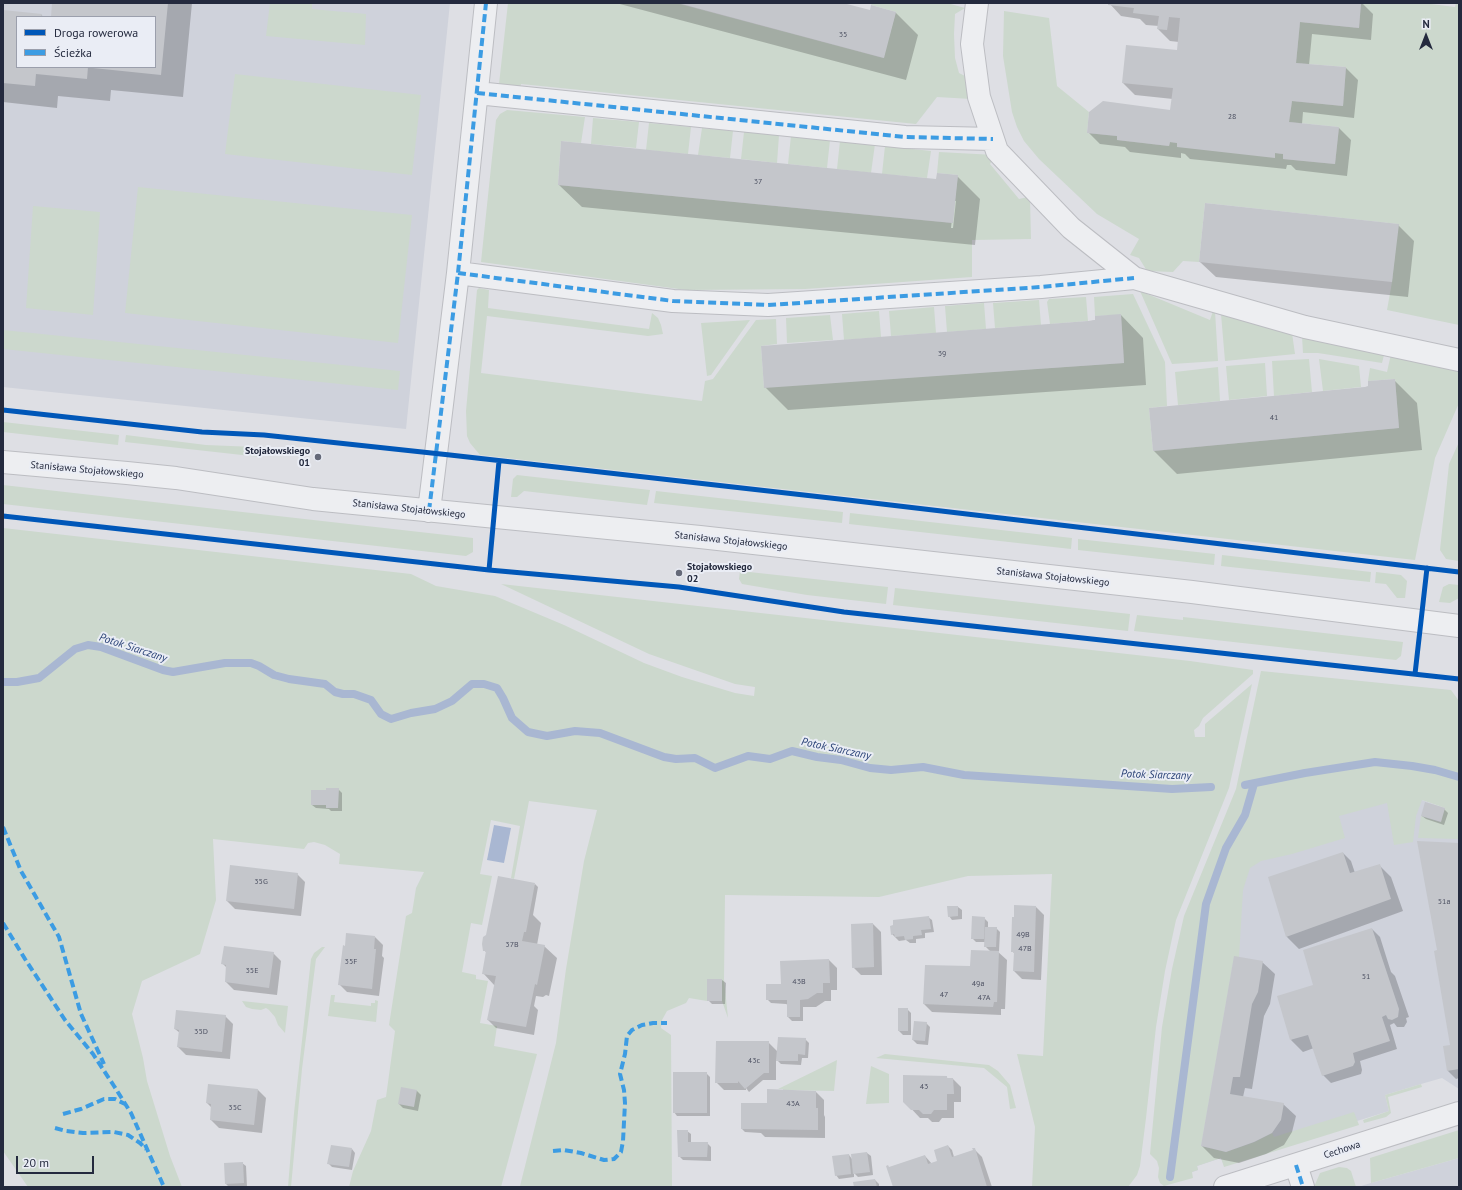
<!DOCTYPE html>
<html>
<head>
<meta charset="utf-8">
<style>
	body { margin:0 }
	#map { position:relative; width:1462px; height:1190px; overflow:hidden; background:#dedfe4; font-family:"PT Sans",sans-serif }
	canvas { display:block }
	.frame { position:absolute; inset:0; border:4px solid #242a3e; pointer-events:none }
	.legend { position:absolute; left:16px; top:16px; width:140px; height:52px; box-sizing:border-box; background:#eaedf5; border:1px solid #9b9fac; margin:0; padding:5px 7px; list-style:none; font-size:12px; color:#242a3e }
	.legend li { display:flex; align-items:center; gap:8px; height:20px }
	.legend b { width:20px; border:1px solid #9b9fac }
	.north { position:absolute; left:1406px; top:16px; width:40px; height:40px; -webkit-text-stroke:3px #eaedf5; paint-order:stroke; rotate:0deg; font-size:11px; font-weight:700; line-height:16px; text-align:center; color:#242a3e }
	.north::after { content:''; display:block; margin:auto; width:14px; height:18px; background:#242a3e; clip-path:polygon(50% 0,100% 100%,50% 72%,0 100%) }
	.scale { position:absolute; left:16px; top:1156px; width:78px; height:18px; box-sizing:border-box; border:2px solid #242a3e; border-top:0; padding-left:5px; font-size:12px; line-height:14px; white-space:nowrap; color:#242a3e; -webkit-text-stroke:3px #eaedf5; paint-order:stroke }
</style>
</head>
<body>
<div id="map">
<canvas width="1462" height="1190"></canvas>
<div class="frame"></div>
<ul class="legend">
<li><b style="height:5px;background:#0057b8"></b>Droga rowerowa</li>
<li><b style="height:5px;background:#3c9ce3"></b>Ścieżka</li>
</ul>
<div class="north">N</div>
<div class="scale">20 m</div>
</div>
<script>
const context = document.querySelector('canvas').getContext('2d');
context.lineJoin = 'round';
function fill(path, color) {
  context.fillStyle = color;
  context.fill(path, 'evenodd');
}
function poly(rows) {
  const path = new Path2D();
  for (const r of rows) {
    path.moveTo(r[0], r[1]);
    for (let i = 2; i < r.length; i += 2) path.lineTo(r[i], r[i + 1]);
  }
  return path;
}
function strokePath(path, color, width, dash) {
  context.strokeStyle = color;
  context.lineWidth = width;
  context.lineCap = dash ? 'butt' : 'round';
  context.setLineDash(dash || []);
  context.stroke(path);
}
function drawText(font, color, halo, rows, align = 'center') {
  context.font = font + ' "PT Sans",sans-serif';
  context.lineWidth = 4;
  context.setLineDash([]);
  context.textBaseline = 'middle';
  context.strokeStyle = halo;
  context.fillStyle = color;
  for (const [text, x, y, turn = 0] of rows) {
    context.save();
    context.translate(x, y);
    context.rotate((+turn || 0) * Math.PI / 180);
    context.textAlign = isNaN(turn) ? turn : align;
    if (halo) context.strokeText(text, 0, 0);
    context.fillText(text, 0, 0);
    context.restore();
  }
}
const built = poly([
	[3,3,450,3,406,429,3,387],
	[17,17,155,17,155,67,17,67],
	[1386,795,1422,800,1459,813,1459,1089,1442,1078,1421,1084,1385,1095,1389,1111,1223,1163,1221,1158,1197,1166,1198,1170,1192,1172,1248,834],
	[1459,1158,1459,1187,1359,1187,1364,1185]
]);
const green = poly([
	[270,3,312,3,312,9,366,14,365,45,266,36],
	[508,3,676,3,883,58,896,12,871,5,872,3,947,3,965,8,955,14,954,34,955,58,959,73,969,78,971,99,937,97,916,124,521,84,520,91,507,90,499,84],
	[1361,3,1423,3,1455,7,1456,3,1459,3,1459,325,1387,310,1392,282,1398,224,1205,203,1199,262,1183,261,1173,272,1147,271,1139,258,1130,255,1139,239,1097,214,1039,159,1024,141,1017,127,1012,112,1003,56,1004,11,1049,18,1057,86,1089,112,1087,133,1117,136,1117,140,1169,146,1170,142,1275,157,1275,153,1283,154,1283,159,1335,164,1339,127,1289,122,1292,101,1343,106,1346,67,1296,63,1300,22,1359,28],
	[235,74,421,95,412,175,225,154],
	[507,110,585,117,581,143,561,141,558,185,952,223,958,175,937,173,939,152,995,155,990,164,1019,199,1028,197,1030,199,1031,239,972,240,972,277,805,289,686,290,481,262,496,120,500,114],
	[593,118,639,122,636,148,591,144],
	[649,123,691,127,688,154,646,150],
	[702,128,733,131,730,158,698,155],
	[744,132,779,135,777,163,741,159],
	[791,136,830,140,827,168,788,164],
	[840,141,875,144,871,173,837,169],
	[885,146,931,151,927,178,882,174],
	[138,187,412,215,398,343,125,313],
	[33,206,100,212,93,315,26,308],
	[479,288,489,290,488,308,649,329,652,313,658,318,661,325,663,334,648,336,487,316,481,373,702,401,705,381,713,379,756,320,776,319,777,344,761,346,764,387,1124,363,1121,315,1095,316,1094,297,1133,294,1165,362,1167,406,1149,408,1153,451,1399,428,1395,379,1368,381,1370,368,1387,372,1391,354,1459,370,1459,403,1435,458,1415,560,480,455,470,443,467,436,466,411,477,290],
	[1140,291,1210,320,1213,311,1215,311,1218,361,1172,364],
	[1086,297,1088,321,1050,324,1047,302,1049,299],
	[1039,300,1041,325,995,328,993,303],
	[984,303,986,329,947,332,945,306],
	[934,307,936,333,891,336,889,311],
	[879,311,881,337,844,340,842,314],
	[1221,314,1292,333,1295,354,1225,361],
	[830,315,833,340,787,343,786,318],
	[750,320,711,375,707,376,701,323],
	[3,330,400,371,398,390,3,349],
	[1302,336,1385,351,1382,363,1318,353,1303,353],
	[1309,359,1312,392,1274,396,1272,361],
	[1319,359,1359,366,1361,387,1323,391],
	[1265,363,1267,396,1229,400,1226,366],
	[1218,367,1220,401,1178,405,1175,372],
	[3,422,119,435,118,445,3,432],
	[126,435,206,445,255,447,261,453,260,457,125,442],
	[1459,442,1459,561,1446,559,1440,550,1449,464],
	[517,475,650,490,647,505,524,491,517,497,511,497,513,479],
	[3,485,473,538,473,552,466,556,3,504],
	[656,491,843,512,842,523,654,503],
	[850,513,1072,538,1071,549,849,524],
	[3,528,411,574,436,586,495,596,564,625,644,663,682,677,735,693,754,696,755,687,735,684,649,654,501,584,1190,661,1253,670,1253,674,1203,718,1199,726,1194,730,1195,737,1205,737,1205,724,1252,684,1229,788,1176,920,1165,971,1156,1027,1146,1118,1140,1166,1137,1175,1128,1187,1032,1187,1035,1127,1017,1054,1043,1056,1052,874,968,876,879,897,725,895,724,979,728,1018,722,1001,707,1001,689,998,686,1003,667,1011,662,1020,661,1028,671,1035,672,1187,520,1186,556,1043,566,969,584,861,597,810,529,801,514,879,511,878,520,826,491,820,480,874,492,876,482,925,471,923,462,972,476,975,476,979,488,981,480,1023,497,1026,494,1046,537,1054,501,1187,349,1187,353,1171,371,1131,377,1100,386,1097,395,1031,389,1025,406,916,412,913,416,888,424,872,339,864,340,854,325,845,314,842,308,843,304,849,213,839,216,900,200,954,142,981,132,1014,143,1058,147,1081,170,1156,182,1187,28,1187,3,1151],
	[1078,539,1215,554,1214,565,1078,550],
	[1222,555,1371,572,1370,582,1221,566],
	[740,571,888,587,886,604,807,595,742,584,739,579],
	[1376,572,1401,575,1407,581,1405,598,1397,598,1386,584,1375,583],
	[1449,584,1459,585,1459,598,1450,603,1439,602,1443,587],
	[895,588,1130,614,1128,631,893,605],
	[1137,615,1183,620,1183,617,1403,642,1401,656,1396,660,1134,631],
	[1261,671,1451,690,1459,701,1459,839,1418,838,1421,816,1440,822,1445,808,1422,800,1416,816,1413,842,1394,845,1387,803,1339,816,1345,838,1292,854,1261,861,1250,868,1243,890,1239,957,1234,957,1201,1146,1226,1152,1255,1142,1272,1133,1274,1137,1354,1112,1359,1125,1224,1167,1221,1158,1197,1166,1198,1170,1192,1172,1193,1178,1164,1186,1160,1183,1158,1177,1159,1168,1157,1161,1150,1154,1162,1027,1172,969,1184,916,1236,789],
	[322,947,325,947,316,959,302,1069,291,1187,288,1187,294,1113,311,959,314,953],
	[331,995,335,995,334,1002,371,1006,371,1003,375,1003,375,1000,378,1001,376,1022,328,1016],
	[242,1001,288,1006,285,1033,278,1025,275,1017,269,1010,266,1008,261,1010,252,1009,246,1007],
	[885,1054,989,1065,998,1071,1010,1085,1016,1108,1010,1109,1007,1087,984,1068,876,1058],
	[837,1060,834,1091,783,1090,783,1089,778,1089],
	[871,1066,889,1074,889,1103,866,1104],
	[1421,1084,1422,1087,1388,1097,1391,1113,1386,1117,1364,1123,1363,1120,1389,1111,1385,1095],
	[1459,1130,1459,1158,1371,1183,1370,1158],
	[1339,1167,1347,1168,1351,1171,1356,1187,1314,1187,1320,1173]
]);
const water = poly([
	[494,825,511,828,504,863,487,860]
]);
const shadow = poly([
	[53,3,192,3,183,97,111,90,110,101,58,96,57,108,3,102,3,11,41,15,44,17,17,17,17,67,155,67,155,17,52,17],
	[616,3,839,3,871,11,895,12,918,35,906,80],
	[1109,3,1362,3,1373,14,1371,40,1312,34,1309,65,1346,68,1358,80,1354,118,1303,112,1302,124,1339,128,1351,140,1347,176,1296,170,1291,165,1287,165,1286,169,1190,159,1185,154,1181,153,1181,158,1130,152,1125,147,1100,144,1088,132,1171,111,1173,99,1135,95,1123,83,1178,51,1179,42,1170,41,1158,29,1159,26,1146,25,1140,19,1121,16],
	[957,176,980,199,975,245,582,207,559,185,937,180],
	[954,201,956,201,953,228,951,228],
	[1398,225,1414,241,1408,297,1216,277,1200,262],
	[1121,315,1143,338,1146,385,788,410,765,387],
	[1394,380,1417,403,1422,450,1177,474,1154,451,1150,409,1370,387],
	[338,789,342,793,342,811,331,811,329,809,316,808,312,805,327,791],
	[1444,809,1448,813,1444,825,1426,819,1422,816],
	[1459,844,1459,1078,1456,1079,1448,1071,1444,1047,1453,1046,1438,951],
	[1343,853,1351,861,1355,873,1379,865,1391,877,1403,911,1299,949,1287,937,1270,878],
	[297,874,305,882,301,916,235,909,227,901],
	[535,884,538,887,533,915,541,923,537,945,544,946,557,958,549,996,546,995,543,997,536,996,534,1006,538,1010,534,1035,496,1028,488,1020,495,986,483,973,487,953,484,950],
	[958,907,962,910,962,919,952,920,949,916],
	[1036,907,1044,915,1041,980,1022,979,1014,971,1015,954,1012,951],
	[928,917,932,920,934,932,925,933,925,938,916,939,916,943,910,943,906,940,899,941,892,934],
	[984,918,988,922,988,928,996,928,1000,932,999,951,997,951,1007,960,1005,1009,1001,1009,1001,1015,932,1012,924,1004,991,952,985,946,985,942,976,942,972,938],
	[873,924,881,932,882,975,861,975,853,967],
	[1372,929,1380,937,1391,972,1395,976,1409,1017,1406,1018,1407,1022,1404,1027,1397,1027,1394,1023,1390,1025,1397,1049,1360,1061,1362,1070,1361,1074,1331,1083,1323,1075,1314,1048,1303,1052,1291,1040,1315,986],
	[375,937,383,945,382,956,384,958,379,996,347,992,339,984],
	[273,953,281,961,277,995,234,990,226,982,227,968,223,964],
	[829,960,837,968,837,990,831,990,831,1001,825,1001,816,1007,803,1007,803,1021,792,1021,788,1017,788,1005,786,1004,771,1003,767,999,782,985],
	[1262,962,1275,974,1270,1004,1264,1016,1252,1089,1245,1088,1243,1097,1283,1104,1296,1116,1292,1132,1284,1145,1266,1154,1239,1163,1214,1158,1202,1146],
	[722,980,726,983,725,1004,712,1004,708,1000],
	[899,1009,907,1009,911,1013,911,1035,903,1035,899,1031],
	[225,1016,233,1024,230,1059,186,1055,178,1047,180,1033,175,1029],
	[926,1023,930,1027,928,1045,917,1044,913,1040],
	[805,1039,809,1043,808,1058,802,1058,801,1065,781,1064,776,1059,776,1080,763,1080,749,1092,746,1088,746,1090,724,1090,716,1082,768,1042,778,1052],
	[706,1073,710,1077,710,1116,677,1116,674,1112],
	[946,1077,949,1079,953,1079,961,1087,961,1102,954,1102,954,1118,942,1118,939,1122,932,1122,928,1118,920,1118,904,1101],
	[402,1088,417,1091,421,1095,418,1111,403,1108,399,1104],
	[258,1090,266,1098,262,1133,219,1128,211,1120,212,1108,207,1103],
	[816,1092,824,1100,824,1115,825,1117,825,1138,765,1137,761,1133,745,1132,742,1129,768,1104],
	[687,1131,691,1134,691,1143,707,1143,711,1147,711,1161,683,1160,679,1156],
	[948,1146,952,1150,954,1157,974,1151,974,1149,982,1157,992,1187,894,1187,889,1168,925,1156,932,1164,939,1162],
	[352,1149,355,1153,352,1170,332,1167,328,1163],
	[867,1153,871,1156,873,1175,858,1177,854,1173,854,1177,839,1179,836,1175,849,1155,852,1159],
	[242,1163,246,1166,247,1187,229,1187,226,1184],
	[875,1180,879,1184,879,1187,855,1187]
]);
const stream = poly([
	[3,682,17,682,39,678,75,649,88,645,101,647,163,670,173,672,225,663,251,663,259,666,274,675,289,679,325,684,335,692,343,694,354,694,371,700,381,714,391,719,411,713,435,709,452,701,472,684,484,684,497,688,503,698,512,718,528,732,547,736,575,731,600,733,664,757,676,759,695,758,715,768,748,756,770,759,792,751,817,757,841,760,870,768,891,770,923,767,964,775,1172,789,1211,787],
	[1245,785,1305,773,1375,762,1412,766,1435,770,1459,777],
	[1170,1177,1206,904,1226,848,1245,815,1254,784]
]);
const building = poly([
	[52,3,168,3,161,75,93,68,93,67,155,67,155,17,51,17],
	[678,3,843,3,870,10,871,5,896,12,884,58],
	[1108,3,1361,3,1359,28,1300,22,1296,63,1346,67,1343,106,1292,101,1289,122,1339,127,1335,164,1283,159,1283,154,1275,153,1275,158,1177,147,1177,143,1170,142,1169,146,1117,140,1117,136,1087,133,1089,112,1103,101,1170,110,1173,88,1122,83,1126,45,1177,50,1180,18,1169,17,1167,30,1157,29,1159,16,1133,13,1134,8,1108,5],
	[3,10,42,14,41,17,17,17,17,67,88,67,87,79,36,74,35,86,3,83],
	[561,141,936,179,937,173,958,175,953,223,558,185],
	[1205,203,1399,224,1392,282,1199,262],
	[1121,314,1124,363,764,388,761,346,1088,321,1095,320,1095,316],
	[1395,379,1399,428,1153,451,1149,408,1365,387,1368,386,1368,381],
	[326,788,339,788,338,808,326,808,326,805,311,805,311,790,326,790],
	[1425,802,1445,808,1441,822,1421,816],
	[1417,841,1459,843,1459,1069,1447,1071,1443,1046,1450,1045,1434,951,1437,950],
	[1343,852,1350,873,1380,864,1391,899,1286,937,1268,877],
	[230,865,298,873,294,909,226,901],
	[498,876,535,883,526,932,524,932,522,941,545,945,537,985,535,984,526,1027,487,1020,496,976,482,974,486,951,483,951,482,944,483,937,486,935],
	[1014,905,1036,906,1034,972,1013,971,1014,952,1011,952,1012,917,1014,917],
	[947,906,958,906,958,916,948,917],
	[929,916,931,929,921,930,922,935,913,936,913,939,905,940,904,936,895,937,894,934,891,935,890,926,893,925,893,920],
	[972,916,985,917,984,939,971,939],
	[873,923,874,967,852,968,851,924],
	[985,927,997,927,996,947,984,947],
	[1372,928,1399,1009,1398,1017,1392,1020,1388,1019,1386,1015,1382,1017,1390,1041,1353,1053,1355,1062,1353,1066,1322,1076,1308,1035,1290,1040,1277,996,1313,985,1303,950],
	[346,933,375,936,374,949,376,949,372,989,338,985,343,945,345,946],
	[224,946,274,952,269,988,225,982,226,965,221,964],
	[971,950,999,951,997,1002,994,1002,993,1007,923,1004,925,965,970,966],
	[1234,956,1263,961,1258,992,1252,1004,1240,1077,1233,1077,1230,1094,1284,1103,1281,1120,1272,1133,1254,1142,1226,1152,1201,1146],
	[829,959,830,983,823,983,823,993,817,993,808,999,800,1000,800,1017,787,1017,787,1000,766,1000,766,984,781,984,780,961],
	[707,979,722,979,722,1001,707,1001],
	[898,1008,908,1008,908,1031,898,1031],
	[176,1010,226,1015,222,1052,177,1047,179,1030,174,1029],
	[914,1021,927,1022,925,1041,912,1040],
	[778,1037,806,1038,805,1055,798,1054,798,1061,776,1061],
	[716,1041,769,1041,769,1073,764,1073,745,1089,738,1081,738,1083,715,1083],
	[673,1072,707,1072,707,1113,673,1113],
	[903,1075,947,1076,947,1078,953,1078,954,1094,947,1094,947,1110,934,1110,931,1114,923,1114,919,1110,911,1110,903,1102],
	[208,1084,258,1089,254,1125,210,1120,211,1104,206,1103],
	[401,1087,417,1090,414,1107,398,1104],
	[767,1089,816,1091,816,1108,818,1108,818,1130,741,1129,741,1103,767,1103],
	[677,1130,688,1130,688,1142,708,1142,707,1157,678,1157],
	[331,1145,352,1148,349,1167,327,1164],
	[948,1145,952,1157,973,1150,972,1148,975,1148,987,1187,893,1187,886,1166,888,1165,889,1167,925,1155,928,1164,937,1161,934,1150],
	[867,1152,870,1172,853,1174,851,1154],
	[849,1154,851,1174,835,1176,832,1156],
	[243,1162,244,1183,225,1184,224,1163],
	[875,1179,877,1187,854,1187,853,1182]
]);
const minor = poly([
	[977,3,972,44,979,97,997,151,1071,228,1134,278,1305,327,1459,360],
	[477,93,905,137,993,139],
	[458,273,673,301,768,305,1041,287,1134,278],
	[3,462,127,473,176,478,313,499,700,537,1192,592,1459,626],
	[429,511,458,273,486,3],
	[1296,1165,1303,1187],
	[1225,1187,1459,1113]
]);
const quiet = poly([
	[477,93,905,137,993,139],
	[458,273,673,301,768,305,1041,287,1134,278],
	[429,511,458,273,486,3],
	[3,827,21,871,59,937,81,1014,104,1064],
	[3,923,25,959,65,1020,93,1054,114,1086,131,1113,164,1187],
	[63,1114,81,1109,104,1099,115,1099,125,1104],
	[55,1128,66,1131,83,1133,114,1132,128,1135,140,1143,146,1149],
	[553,1151,564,1150,581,1153,604,1160,614,1159,621,1152,623,1141,625,1103,624,1090,620,1074,625,1054,627,1036,632,1030,642,1025,653,1023,667,1023],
	[1296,1165,1303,1187]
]);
const cycleway = poly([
	[3,410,202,432,264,435,450,455,848,500,1459,572],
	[3,516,489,570,679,587,844,612,1459,679],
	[489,570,499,461],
	[1415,674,1427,568]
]);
const markers = [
	[318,457,4,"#656978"],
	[679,573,4,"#656978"]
];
const numberNames = [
	["35",843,35],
	["28",1232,117],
	["37",758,182],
	["39",942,354],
	["41",1274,418],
	["35G",261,882],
	["51a",1444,902],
	["49B",1023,935],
	["37B",512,945],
	["47B",1025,949],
	["35F",351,962],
	["35E",252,971],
	["51",1366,977],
	["43B",799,982],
	["49a",978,984],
	["47",944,995],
	["47A",984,998],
	["35D",201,1032],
	["43c",754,1061],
	["43",924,1087],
	["43A",793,1104],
	["35C",235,1108]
];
const poiNames = [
	["Stojałowskiego",310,451],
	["01",310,463],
	["Stojałowskiego",687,567,"left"],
	["02",687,579,"left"]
];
const streetNames = [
	["Stanisława Stojałowskiego",87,470,5],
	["Stanisława Stojałowskiego",409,509,6],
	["Stanisława Stojałowskiego",731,541,6],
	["Stanisława Stojałowskiego",1053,577,6],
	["Cechowa",1342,1150,-18]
];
const waterNames = [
	["Potok Siarczany",133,648,18],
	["Potok Siarczany",836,749,12],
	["Potok Siarczany",1156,775,2]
];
fill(built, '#cfd2db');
fill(green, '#ccd8cd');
fill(water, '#a9b7d2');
fill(shadow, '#0003');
strokePath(stream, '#a9b7d2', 8);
fill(building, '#c4c6cb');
strokePath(minor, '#bcbdc2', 24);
strokePath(minor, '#edeef1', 22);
strokePath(quiet, '#3c9ce3', 4, [8, 4]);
strokePath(cycleway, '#0057b8', 5);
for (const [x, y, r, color] of markers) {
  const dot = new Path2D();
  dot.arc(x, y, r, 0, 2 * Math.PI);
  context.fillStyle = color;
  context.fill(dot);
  strokePath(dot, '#eaedf5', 1.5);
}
drawText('8px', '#4e5263', null, numberNames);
drawText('bold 10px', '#242a3e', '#eaedf5', poiNames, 'right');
drawText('10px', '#242a3e', '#eaedf5', streetNames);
drawText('italic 11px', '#2a4276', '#eaedf5', waterNames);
</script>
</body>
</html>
